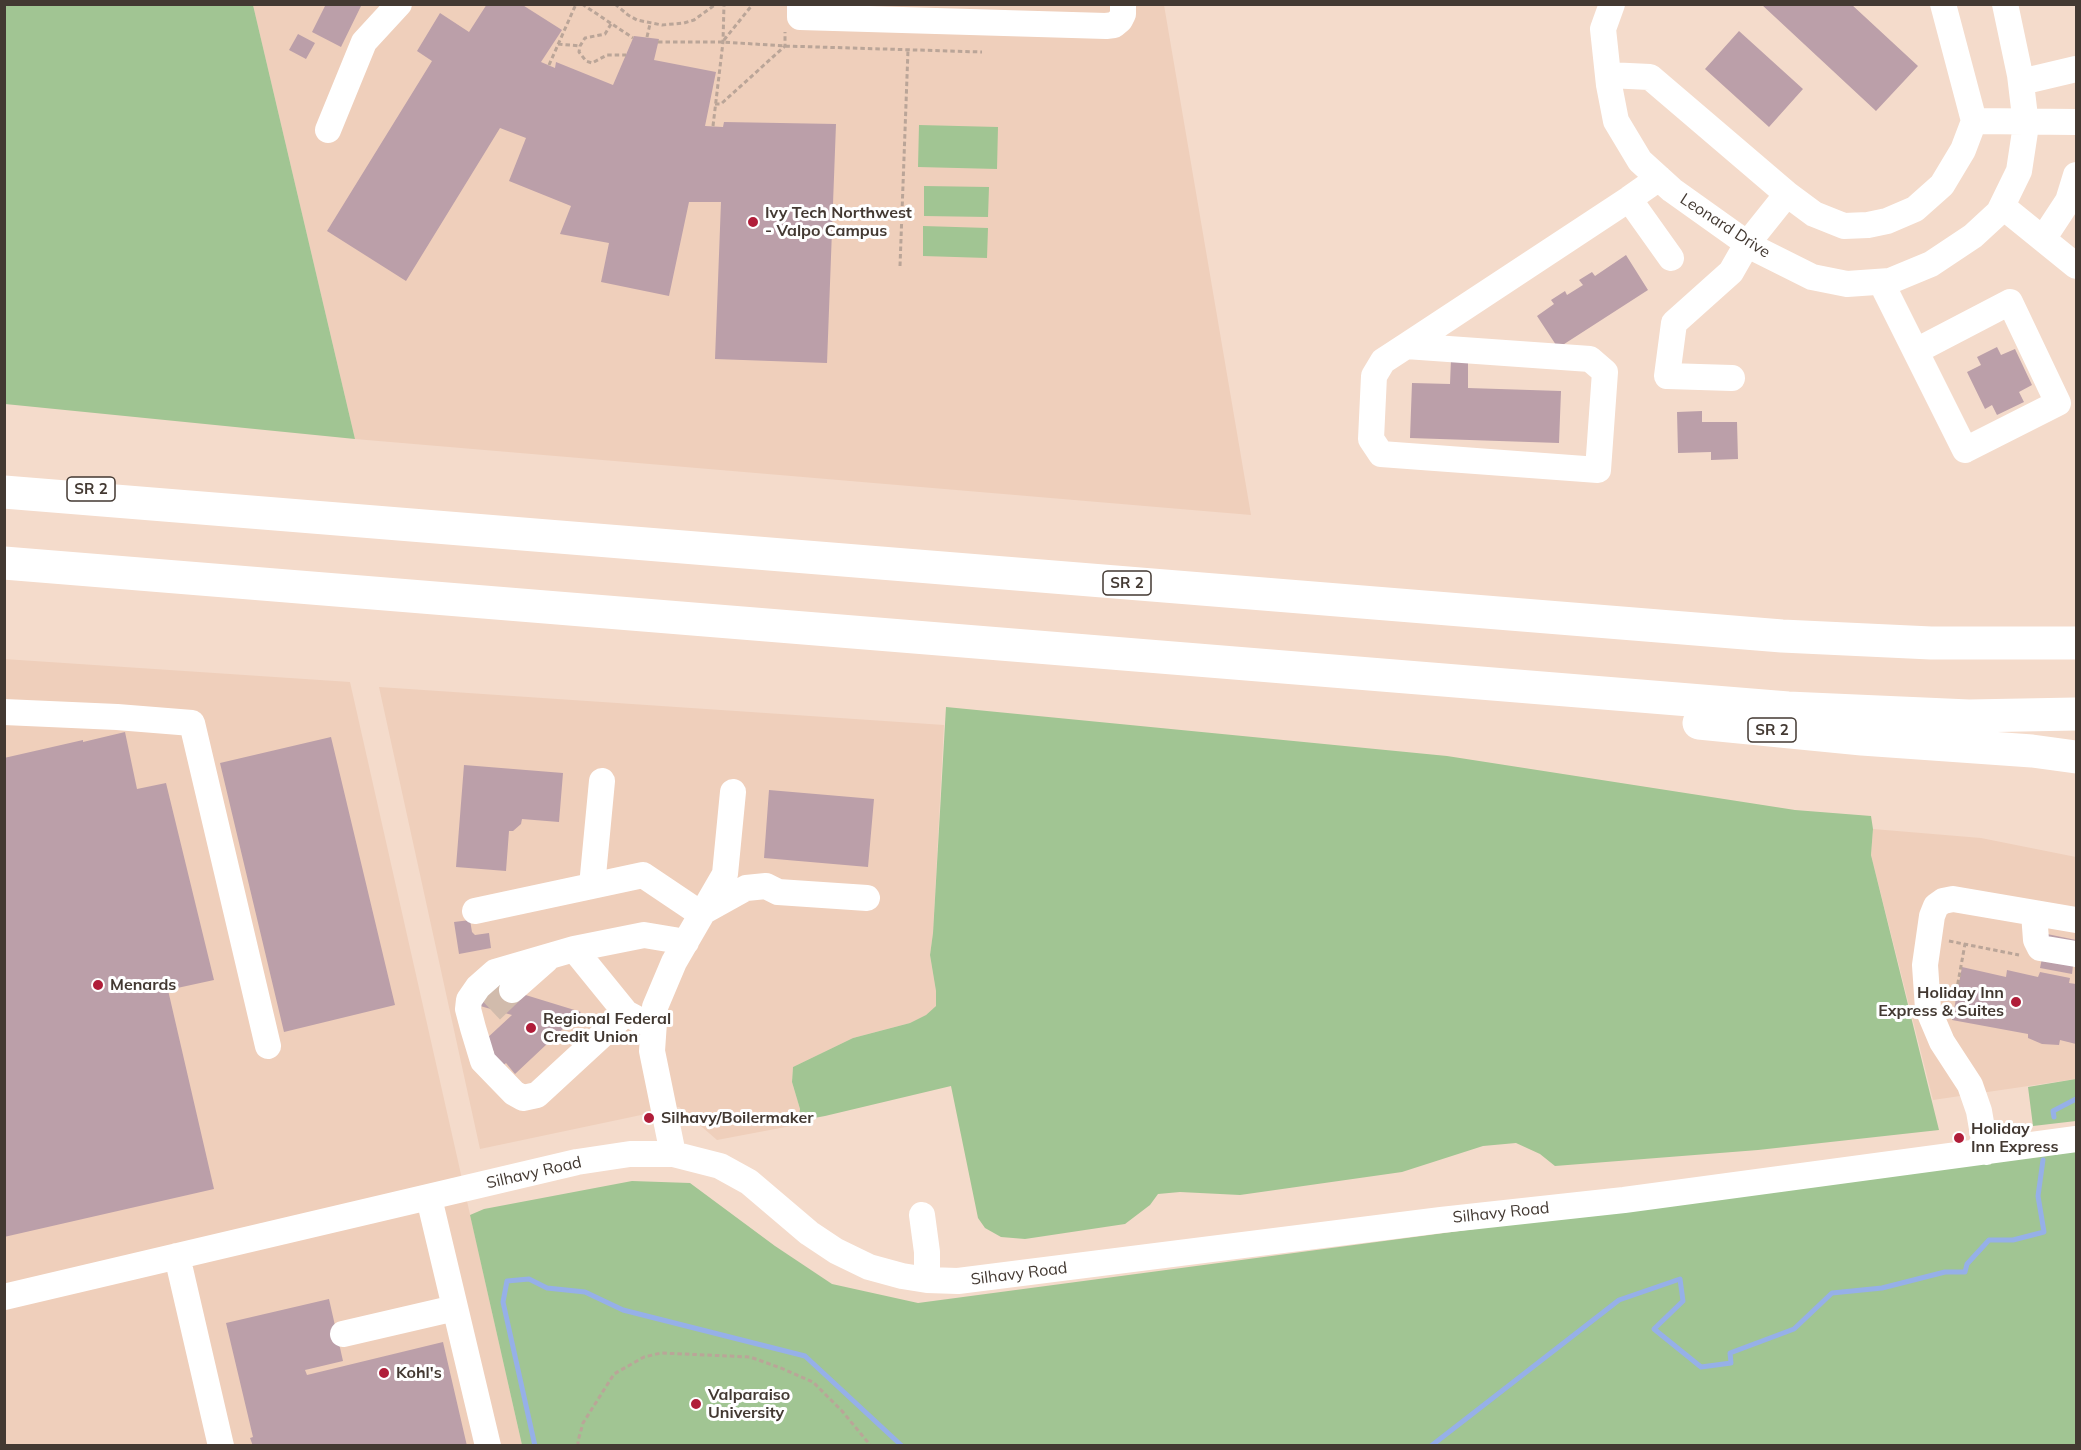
<!DOCTYPE html>
<html>
<head>
<meta charset="utf-8">
<style>
	body { margin:0 }
	#map { position:relative; width:2081px; height:1450px; overflow:hidden; background:#f4dbcb; font-family:Mulish,sans-serif }
	canvas { display:block }
	.frame { position:absolute; inset:0; border:6px solid #433932; pointer-events:none }
</style>
</head>
<body>
<div id="map">
<canvas width="2081" height="1450"></canvas>
<div class="frame"></div>
</div>
<script>
const context = document.querySelector('canvas').getContext('2d');
context.lineJoin = 'round';
function fill(path, color) {
  context.fillStyle = color;
  context.fill(path, 'evenodd');
}
function poly(rows) {
  const path = new Path2D();
  for (const r of rows) {
    path.moveTo(r[0], r[1]);
    for (let i = 2; i < r.length; i += 2) path.lineTo(r[i], r[i + 1]);
  }
  return path;
}
function strokePath(path, color, width, dash) {
  context.strokeStyle = color;
  context.lineWidth = width;
  context.lineCap = dash ? 'butt' : 'round';
  context.setLineDash(dash || []);
  context.stroke(path);
}
function drawText(font, color, halo, rows, align = 'center') {
  context.font = font + ' Mulish,sans-serif';
  context.lineWidth = 6;
  context.setLineDash([]);
  context.textBaseline = 'middle';
  context.strokeStyle = halo;
  context.fillStyle = color;
  for (const [text, x, y, turn = 0] of rows) {
    context.save();
    context.translate(x, y);
    context.rotate((+turn || 0) * Math.PI / 180);
    context.textAlign = isNaN(turn) ? turn : align;
    if (halo) context.strokeText(text, 0, 0);
    context.fillText(text, 0, 0);
    context.restore();
  }
}
const built = poly([
	[253,5,1164,5,1251,515,355,439],
	[4,659,350,682,522,1445,5,1445],
	[379,687,944,725,933,933,930,955,936,991,936,1006,926,1015,910,1023,853,1038,793,1067,792,1082,800,1109,798,1121,791,1126,717,1140,679,1107,480,1149],
	[1873,829,1981,838,2076,857,2076,1079,1933,1100,1871,855]
]);
const green = poly([
	[4,5,253,5,355,439,5,404],
	[919,125,998,127,997,169,918,167],
	[924,186,989,187,988,217,924,216],
	[923,226,988,228,987,258,923,256],
	[946,707,1447,756,1795,810,1871,816,1873,829,1871,855,1939,1130,1758,1150,1555,1166,1540,1154,1516,1143,1483,1146,1402,1172,1240,1195,1180,1192,1158,1194,1150,1205,1125,1224,1025,1239,1001,1237,985,1228,978,1218,951,1086,825,1116,798,1121,800,1109,792,1082,793,1067,853,1038,910,1023,926,1015,936,1006,936,991,930,955,933,933],
	[2076,1079,2076,1121,2033,1126,2028,1087],
	[2076,1149,2076,1445,522,1445,470,1215,484,1209,632,1181,690,1183,775,1246,832,1284,918,1303]
]);
const stream = poly([
	[2054,1117,2053,1111,2076,1099],
	[535,1446,503,1302,507,1281,529,1279,547,1288,585,1292,623,1310,805,1356,902,1446],
	[1431,1446,1619,1300,1680,1279,1683,1301,1654,1329,1701,1367,1731,1363,1730,1353,1794,1329,1832,1293,1882,1288,1945,1272,1965,1272,1967,1264,1989,1240,2013,1240,2044,1232,2038,1196,2043,1160]
]);
const building = poly([
	[326,4,362,4,341,47,312,32],
	[487,4,521,4,562,30,541,62,555,68,556,62,613,85,634,36,659,39,654,60,716,72,705,126,723,127,724,122,836,124,827,363,715,359,721,202,689,202,669,296,601,282,609,243,560,234,571,206,509,181,526,138,500,128,406,281,327,231,432,61,417,51,440,13,469,32],
	[1761,4,1851,4,1918,66,1876,111],
	[1739,31,1803,89,1769,127,1705,69],
	[298,34,315,43,306,59,289,50],
	[1626,255,1648,290,1558,348,1537,316,1554,304,1551,300,1565,291,1567,295,1583,285,1579,280,1592,272,1595,276],
	[1997,347,2001,355,2015,349,2032,385,2019,392,2024,402,1997,415,1992,405,1985,409,1967,372,1981,365,1977,357],
	[1451,359,1468,360,1468,388,1561,391,1559,443,1410,438,1412,383,1450,384],
	[1702,411,1702,422,1737,422,1738,459,1711,460,1711,452,1678,453,1677,412],
	[125,732,137,789,166,783,214,980,168,990,214,1189,4,1237,4,758,83,740,83,742],
	[331,737,395,1005,284,1032,220,763],
	[464,765,563,773,559,822,522,819,521,824,513,831,509,831,506,871,456,867],
	[769,790,874,799,868,867,764,858],
	[470,920,472,932,475,935,489,933,491,948,459,954,454,922],
	[2047,934,2076,940,2072,974,2040,968],
	[1962,967,2006,977,2007,970,2038,977,2040,972,2070,978,2069,983,2076,984,2076,1044,2060,1040,2059,1045,2042,1044,2028,1038,2028,1034,1952,1020],
	[493,985,581,1012,515,1074,506,1063,500,1068,489,1055,494,1052,485,1040,512,1015,473,1004],
	[329,1299,343,1361,305,1370,307,1375,443,1342,467,1446,253,1446,250,1438,253,1437,226,1323]
]);
const minorTunnel = poly([
	[491,1010,512,990]
]);
const path = poly([
	[582,4,633,38],
	[615,4,628,15,637,20,662,25,684,23,694,20,716,4],
	[611,24,605,34,585,38,580,46,579,52,586,61,592,63,607,55,626,55],
	[647,37,650,24],
	[724,40,753,4],
	[658,42,723,42,785,46,982,52],
	[558,44,580,46],
	[549,65,576,4],
	[715,104,721,104,785,46,785,32],
	[713,126,723,42,724,4],
	[900,266,908,50],
	[1949,941,2019,955],
	[1955,999,1965,944],
	[578,1446,578,1441,583,1423,614,1374,644,1357,661,1353,750,1357,781,1368,813,1382,842,1411,871,1446]
]);
const minor = poly([
	[800,4,800,17,1106,26,1114,25,1120,20,1123,14,1123,4],
	[1612,4,1603,29,1609,85,1616,121,1640,161,1672,190,1752,247,1812,277,1847,284,1890,281,1931,264,1973,236,1999,212,2019,171,2026,125,2020,75,2005,4],
	[1943,4,1974,121],
	[1608,75,1650,77,1787,194,1747,244,1731,272,1674,323,1667,376,1732,378],
	[2021,82,2076,69],
	[328,130,364,42,399,4],
	[1787,194,1814,214,1844,226,1868,225,1887,221,1915,209,1942,185,1963,150,1974,121,2076,122],
	[1629,199,1671,258],
	[2002,206,2076,266],
	[2043,239,2068,201,2076,175],
	[1881,282,1965,450,2058,403,2010,302,1916,351],
	[1406,346,1590,359,1605,372,1598,470,1381,454,1371,439,1374,376,1383,361,1406,346,1629,199,1659,178],
	[4,712,117,717,192,723,268,1046],
	[592,886,602,781],
	[475,911,643,875,701,914],
	[701,913,746,888,766,886,778,892,867,898],
	[2034,913,2036,940,2040,948,2076,954],
	[574,949,626,1013,641,1021],
	[512,990,546,960],
	[626,1013,537,1095,523,1098,514,1093,483,1061,473,1028,468,1009,469,1000,478,987,495,972,574,949,644,935,686,942],
	[1986,1152,1979,1111,1970,1085,1942,1042,1928,1009,1925,965,1932,916,1936,906,1943,901,1953,899,2076,920],
	[673,1154,652,1051,655,1007,674,962,725,874,733,792],
	[429,1198,488,1446],
	[922,1215,927,1252,927,1280],
	[177,1256,221,1446],
	[4,1297,577,1162,630,1154,673,1154,720,1166,749,1182,809,1233,836,1251,869,1267,902,1276,927,1280,958,1281,1441,1220,1624,1200,2076,1139],
	[343,1334,455,1308]
]);
const highway = poly([
	[4,492,1782,636,1931,643,2076,643],
	[4,563,1788,708,1969,716,2076,714],
	[1699,723,1862,739,2032,751,2076,757]
]);
const markers = [
	[753,222,6,"#b01d39"],
	[98,985,6,"#b01d39"],
	[2016,1002,6,"#b01d39"],
	[531,1028,6,"#b01d39"],
	[649,1118,6,"#b01d39"],
	[1959,1138,6,"#b01d39"],
	[384,1373,6,"#b01d39"],
	[696,1404,6,"#b01d39"]
];
const shields = [
	[91,489,48],
	[1127,583,48],
	[1772,730,48]
];
const shieldNames = [
	["SR 2",91,489],
	["SR 2",1127,583],
	["SR 2",1772,730]
];
const poiNames = [
	["Ivy Tech Northwest",765,213],
	["- Valpo Campus",765,231],
	["Menards",110,985],
	["Holiday Inn",2004,993,"right"],
	["Express & Suites",2004,1011,"right"],
	["Regional Federal",543,1019],
	["Credit Union",543,1037],
	["Silhavy/Boilermaker",661,1118],
	["Holiday",1971,1129],
	["Inn Express",1971,1147],
	["Kohl's",396,1373],
	["Valparaiso",708,1395],
	["University",708,1413]
];
const streetNames = [
	["Leonard Drive",1725,226,33],
	["Silhavy Road",534,1173,-13],
	["Silhavy Road",1501,1213,-6],
	["Silhavy Road",1019,1274,-7]
];
fill(built, '#efcfbb');
fill(green, '#a1c593');
strokePath(stream, '#96b0e8', 5);
fill(building, '#bb9fa9');
strokePath(minorTunnel, '#d1bbac', 26, [26, 13]);
strokePath(path, '#baa598', 3, [4.5, 3]);
strokePath(minor, '#fff', 26);
strokePath(highway, '#fff', 33);
for (const [x, y, r, color] of markers) {
  const dot = new Path2D();
  dot.arc(x, y, r, 0, 2 * Math.PI);
  context.fillStyle = color;
  context.fill(dot);
  strokePath(dot, '#fff', 2);
}
for (const [x, y, w] of shields) {
  const box = new Path2D();
  box.roundRect(x - w / 2, y - 12, w, 24, 4.5);
  context.fillStyle = '#fff';
  context.fill(box);
  strokePath(box, '#433932', 1.5);
}
drawText('bold 15px', '#433932', null, shieldNames);
drawText('bold 16px', '#433932', '#fff', poiNames, 'left');
drawText('16px', '#433932', '#fff', streetNames);
</script>
</body>
</html>
